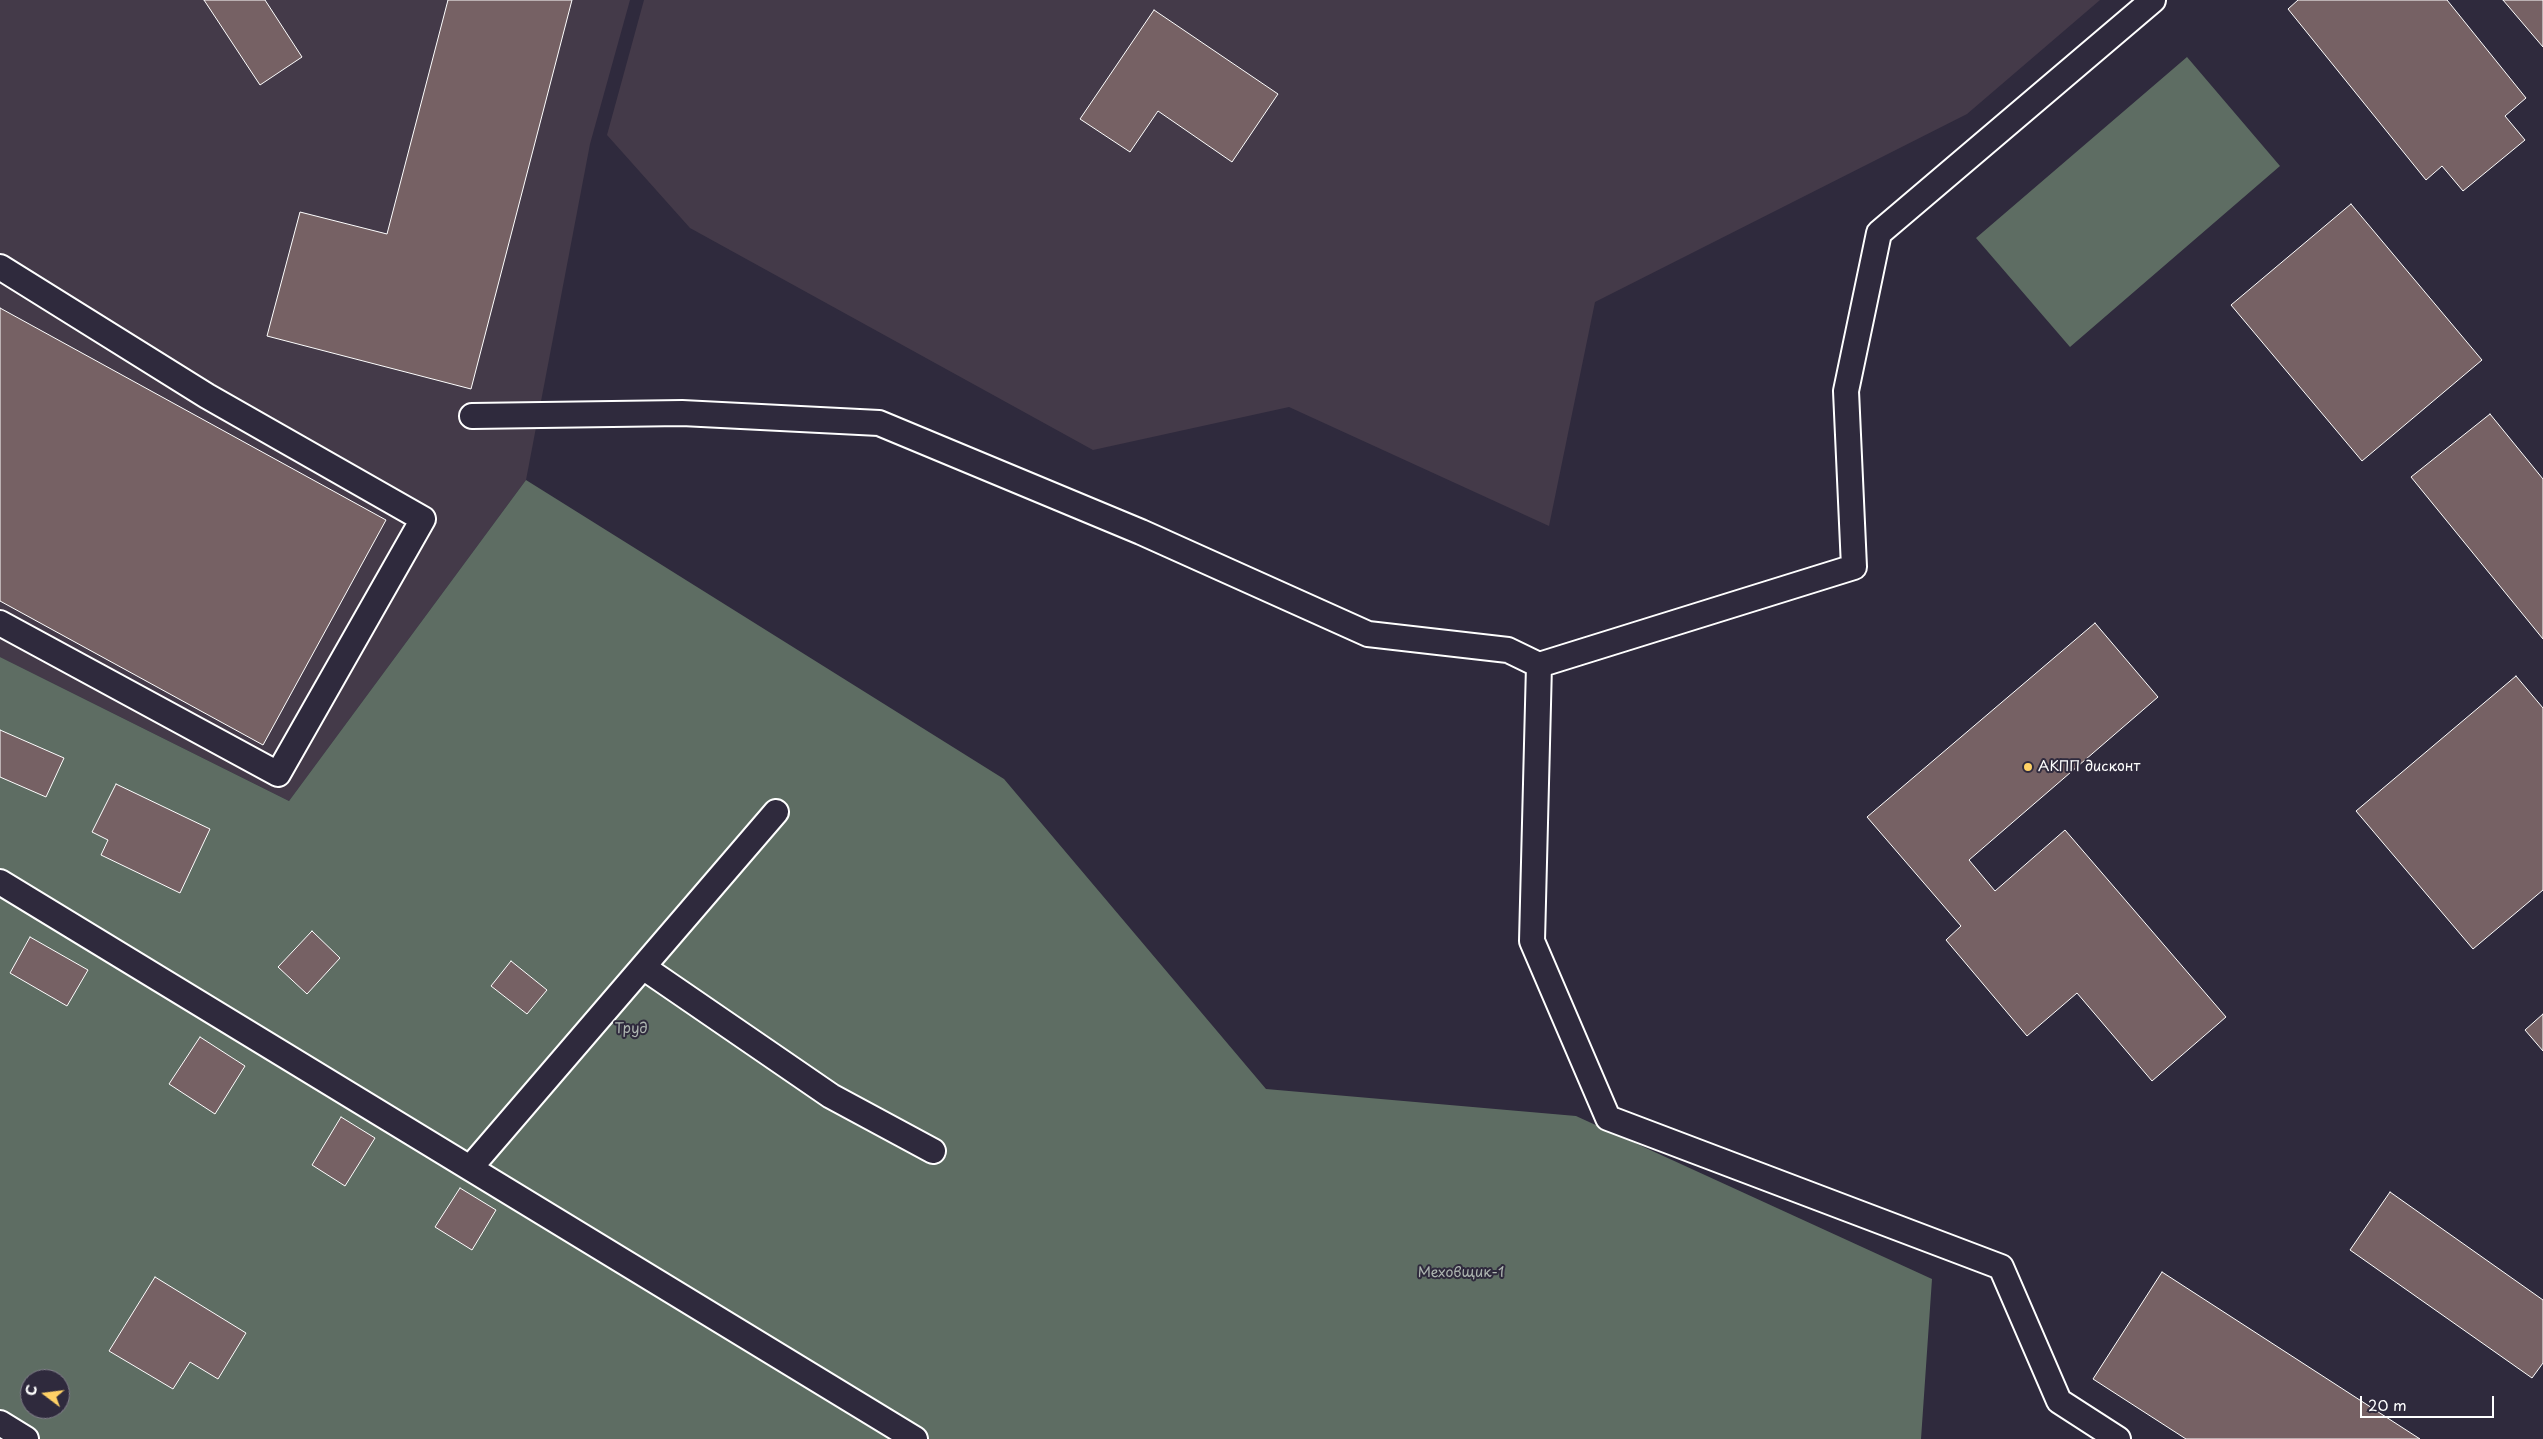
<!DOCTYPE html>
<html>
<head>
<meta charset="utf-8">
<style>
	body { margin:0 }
	#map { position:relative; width:2543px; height:1439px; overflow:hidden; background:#2f2a3d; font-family:"Playpen Sans",sans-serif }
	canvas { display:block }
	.north { position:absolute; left:20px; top:1369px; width:50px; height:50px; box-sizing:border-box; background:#2f2a3d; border:1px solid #827f8b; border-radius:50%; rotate:285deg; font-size:14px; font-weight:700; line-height:20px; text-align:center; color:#fff }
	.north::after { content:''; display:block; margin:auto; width:18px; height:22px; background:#ffd166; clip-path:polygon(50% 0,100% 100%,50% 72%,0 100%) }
	.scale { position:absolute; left:2360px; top:1396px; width:134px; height:22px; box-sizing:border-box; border:2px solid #fff; border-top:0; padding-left:6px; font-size:15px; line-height:18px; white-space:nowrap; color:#fff; -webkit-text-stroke:4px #2f2a3d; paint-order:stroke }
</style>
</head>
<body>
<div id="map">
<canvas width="2543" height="1439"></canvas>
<div class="north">С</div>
<div class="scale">20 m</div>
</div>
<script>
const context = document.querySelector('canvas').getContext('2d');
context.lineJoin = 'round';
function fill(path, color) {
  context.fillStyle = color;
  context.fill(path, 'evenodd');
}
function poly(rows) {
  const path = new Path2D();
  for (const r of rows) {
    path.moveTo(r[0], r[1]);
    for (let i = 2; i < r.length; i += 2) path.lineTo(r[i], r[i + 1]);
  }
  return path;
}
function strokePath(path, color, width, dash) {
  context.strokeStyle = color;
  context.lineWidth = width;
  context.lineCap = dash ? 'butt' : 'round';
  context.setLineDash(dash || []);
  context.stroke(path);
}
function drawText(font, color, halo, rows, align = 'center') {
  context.font = font + ' "Playpen Sans",sans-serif';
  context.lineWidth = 4;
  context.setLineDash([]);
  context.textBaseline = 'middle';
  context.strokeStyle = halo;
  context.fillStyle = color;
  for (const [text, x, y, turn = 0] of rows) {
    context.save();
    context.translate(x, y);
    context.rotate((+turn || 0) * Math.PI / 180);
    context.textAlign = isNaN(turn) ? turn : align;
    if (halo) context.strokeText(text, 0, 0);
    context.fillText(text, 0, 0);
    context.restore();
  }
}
const built = poly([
	[0,0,630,0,590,144,526,480,289,801,0,657],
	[644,0,2100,0,1967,114,1595,302,1549,526,1289,407,1093,450,690,228,607,135]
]);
const green = poly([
	[2187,57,2280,166,2070,347,1976,238],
	[526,480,1004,779,1266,1089,1576,1116,1932,1279,1921,1439,0,1439,0,657,289,801],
	[30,1379,60,1379,60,1409,30,1409]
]);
const building = poly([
	[204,0,265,0,302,57,260,85,204,0],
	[448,0,572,0,471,389,267,336,300,212,387,234,448,0],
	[2298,0,2447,0,2526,98,2505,116,2525,140,2463,191,2442,166,2426,180,2288,9,2298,0],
	[2503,0,2543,0,2543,47,2503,0],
	[1154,10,1278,94,1232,162,1158,111,1130,152,1080,119,1154,10],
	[2351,204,2482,360,2362,461,2231,305,2351,204],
	[0,308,386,520,263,745,0,601,0,308],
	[2490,414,2543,479,2543,639,2411,477,2490,414],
	[2095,623,2158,697,1969,860,1995,891,2065,830,2226,1017,2152,1081,2077,993,2027,1036,1946,940,1961,926,1867,817,2095,623],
	[2516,676,2543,708,2543,890,2473,949,2356,811,2516,676],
	[0,730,64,758,46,797,0,777,0,730],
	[116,784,210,829,180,893,101,855,108,840,92,832,116,784],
	[312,931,340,958,307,994,278,967,312,931],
	[30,937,88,970,67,1006,10,973,30,937],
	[511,961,547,990,527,1014,491,986,511,961],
	[2543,1014,2543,1051,2525,1030,2543,1014],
	[200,1037,245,1066,215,1114,169,1084,200,1037],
	[341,1117,375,1138,345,1186,312,1165,341,1117],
	[460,1188,496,1210,472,1250,435,1227,460,1188],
	[2390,1192,2543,1300,2543,1363,2532,1378,2350,1250,2390,1192],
	[2162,1272,2420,1439,2186,1439,2093,1379,2162,1272],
	[155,1277,246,1333,218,1379,190,1362,173,1389,109,1351,155,1277]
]);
const lane = poly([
	[0,267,207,396,423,519,278,774,0,623],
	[472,416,682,413,879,423,1141,532,1368,634,1508,650,1539,665],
	[0,882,915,1439],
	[643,967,831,1096,933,1151],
	[470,1168,776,812],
	[0,1423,26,1439],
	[2118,1439,2059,1401,2001,1267,1608,1118,1532,941,1539,665,1854,567,1846,391,1879,233,2153,0]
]);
const markers = [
	[2028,767,5,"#ffd166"]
];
const poiNames = [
	["АКПП дисконт",2038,767]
];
const parkNames = [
	["Труд",631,1029],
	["Меховщик-1",1461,1273]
];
fill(built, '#443a49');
fill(green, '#5e6d63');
fill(building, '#766164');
strokePath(building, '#fff', 1);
strokePath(lane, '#fff', 28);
strokePath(lane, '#2f2a3d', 24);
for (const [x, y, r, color] of markers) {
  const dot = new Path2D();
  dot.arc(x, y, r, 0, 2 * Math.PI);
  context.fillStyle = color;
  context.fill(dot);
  strokePath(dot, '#2f2a3d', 2);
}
drawText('14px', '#fff', '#2f2a3d', poiNames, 'left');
drawText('14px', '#aeb6b1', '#2f2a3d', parkNames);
</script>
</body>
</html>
